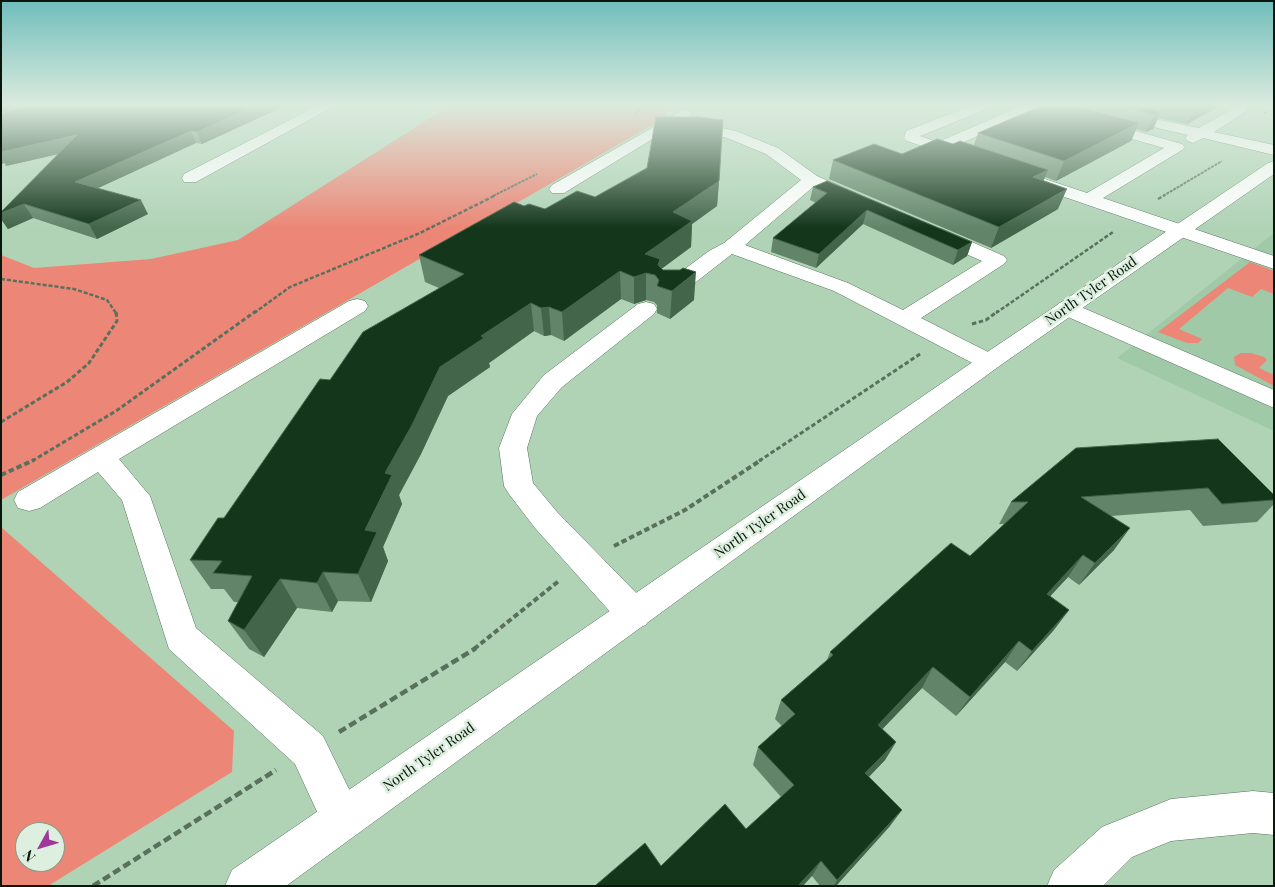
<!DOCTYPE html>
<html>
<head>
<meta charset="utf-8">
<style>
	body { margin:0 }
	#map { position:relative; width:1275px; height:887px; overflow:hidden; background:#b0d3b6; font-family:"Playfair Display",serif }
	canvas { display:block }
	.frame { position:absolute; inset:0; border:2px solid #0a170d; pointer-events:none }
	.north { position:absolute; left:15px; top:822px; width:50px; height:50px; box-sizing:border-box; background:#ddefdf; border:1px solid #89998b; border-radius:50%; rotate:231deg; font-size:14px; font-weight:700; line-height:20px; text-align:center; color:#0a170d }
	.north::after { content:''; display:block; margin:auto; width:18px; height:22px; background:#a0389c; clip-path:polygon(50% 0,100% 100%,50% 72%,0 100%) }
</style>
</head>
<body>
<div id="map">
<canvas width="1275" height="887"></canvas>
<div class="frame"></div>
<div class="north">N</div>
</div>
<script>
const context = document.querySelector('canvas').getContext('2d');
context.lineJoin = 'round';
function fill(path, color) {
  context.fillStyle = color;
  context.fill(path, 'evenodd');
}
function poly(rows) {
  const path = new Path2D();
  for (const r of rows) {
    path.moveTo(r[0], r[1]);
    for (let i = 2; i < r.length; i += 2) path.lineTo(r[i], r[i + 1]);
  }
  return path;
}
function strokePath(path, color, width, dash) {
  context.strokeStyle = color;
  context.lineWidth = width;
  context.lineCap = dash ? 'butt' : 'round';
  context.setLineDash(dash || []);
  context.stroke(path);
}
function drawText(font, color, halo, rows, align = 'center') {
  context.font = font + ' "Playfair Display",serif';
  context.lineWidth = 5;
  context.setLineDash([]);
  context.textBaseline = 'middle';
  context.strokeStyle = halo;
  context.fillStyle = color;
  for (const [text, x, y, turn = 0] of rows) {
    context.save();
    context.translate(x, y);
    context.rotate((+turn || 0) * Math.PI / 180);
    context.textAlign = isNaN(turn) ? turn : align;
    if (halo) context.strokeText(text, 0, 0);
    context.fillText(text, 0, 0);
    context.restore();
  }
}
const built = poly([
	[1274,233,1274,431,1117,358]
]);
const green = poly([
	[452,104,662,104,666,117,1,500,1,255,34,268,151,259,238,240],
	[1250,262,1274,271,1274,294,1261,289,1252,297,1228,288,1179,329,1202,339,1198,343,1187,343,1158,332],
	[1241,353,1251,353,1264,357,1267,360,1259,368,1274,375,1274,386,1235,365,1234,357],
	[1,527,234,731,232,772,48,886,1,886],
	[25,832,55,832,55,862,25,862]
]);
const pathFar4 = poly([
	[1264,113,1274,108],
	[636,115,642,104],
	[493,196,537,174],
	[1163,196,1222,161]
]);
const pathFar3 = poly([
	[1158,199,1165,195],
	[1,279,74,289,107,300,116,313],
	[254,313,290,287,420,233,496,195],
	[996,313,1113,232]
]);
const pathFar2 = poly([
	[972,324,986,320,998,311],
	[1,422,67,382,89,363,117,321,116,311],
	[32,461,116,411,256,311],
	[759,461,920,354]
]);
const pathFar1 = poly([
	[1,475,34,460],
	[614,546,685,510,761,460],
	[474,649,560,580]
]);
const path = poly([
	[339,732,476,648],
	[93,886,276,770]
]);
const minor = poly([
	[321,104,338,104,196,182,184,182,182,178,184,174,321,104],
	[975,104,994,104,992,107,920,136,938,142,1019,107,1017,104,1039,104,1182,144,1185,147,1182,150,1103,198,1274,256,1274,269,1024,183,1022,179,1024,175,1030,174,1087,193,1164,148,1033,111,953,147,969,152,971,155,963,160,907,141,904,138,906,131,975,104],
	[1229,104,1246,104,1248,110,1214,132,1274,145,1274,155,1203,138,1193,143,1188,141,1185,138,1188,135,1145,125,1143,122,1150,118,1199,128,1234,108,1229,104],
	[685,109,692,113,684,120,736,131,778,148,817,176,860,195,863,199,860,203,854,204,813,187,745,245,848,283,903,310,982,261,928,237,926,233,928,229,942,229,1004,256,1007,260,1004,264,921,318,998,357,1001,362,998,367,989,369,980,367,834,291,732,254,678,296,670,297,662,296,659,291,662,286,709,251,724,243,801,180,766,154,727,138,679,127,677,124,564,193,552,193,549,189,552,185,685,109],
	[357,299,365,301,368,306,365,311,119,459,150,496,196,628,323,736,363,818,357,833,342,839,327,833,295,764,169,649,122,500,98,472,40,508,29,511,18,508,14,500,18,492,349,301,357,299],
	[1067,301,1274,390,1274,408,1059,313,1056,308,1059,303,1067,301],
	[646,302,654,304,657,309,654,314,562,387,537,416,527,448,533,483,557,512,646,603,651,614,646,625,634,629,622,625,535,528,509,494,504,486,499,448,512,414,544,375,638,304,646,302],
	[1253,791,1274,793,1274,835,1253,833,1171,841,1132,857,1103,886,1047,886,1054,870,1102,827,1171,799,1253,791]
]);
const major = poly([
	[1274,161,1274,174,998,367,286,886,225,886,232,870,980,357,1268,163,1274,161]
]);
const wall = poly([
	[1,104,289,104,202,144,196,143,98,188,148,214,97,239,33,218,8,229,1,219,1,212,59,154,6,166,5,163,1,164],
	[1045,104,1218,104,1216,108,1187,124,1158,118,1153,129,1146,132,1136,129,1131,141,1056,181,1045,177,1043,181,1058,209,991,248,829,179,833,160,902,154,953,144,974,145,978,133],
	[719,181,717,206,692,224,691,247,661,269,694,300,670,319,657,313,657,305,654,302,646,300,634,304,621,299,564,341,551,335,544,336,534,331,489,363,490,367,448,396,421,454,399,495,402,504,383,547,388,561,371,602,338,601,332,612,297,608,264,657,249,649,228,621,238,602,234,602,224,589,211,589,190,560,224,518,330,380,439,288,425,282,419,255,524,206,545,209,595,197],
	[813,187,972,242,967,256,953,265,863,224,816,268,771,252,773,238,816,203,810,200],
	[1076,448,1274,495,1274,504,1257,522,1203,526,1190,510,1111,516,1114,550,1079,585,1068,577,1050,596,1069,610,1053,631,1017,671,1005,662,956,716,922,688,882,729,896,742,885,760,869,777,890,826,836,886,820,886,812,876,661,866,746,829,781,797,753,765,758,747,782,726,775,719,781,700,827,660,830,652,970,556,1005,524,999,524,1011,502]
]);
const shadedWall = poly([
	[1,104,35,104,1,116],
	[259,104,289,104,202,144,197,132],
	[1152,104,1156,104,1151,115,1149,105],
	[1202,104,1218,104,1216,108,1187,124,1196,107],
	[1161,112,1153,129,1146,132,1155,115],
	[1139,123,1131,141,1056,181,1064,161],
	[191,131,196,143,83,195,75,182],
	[77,135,84,148,6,166,5,163,1,164,1,152],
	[1048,170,1040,189,1033,177],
	[719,181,717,206,692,224,691,247,660,270,659,280,658,271,646,273,646,300,634,304,634,277,645,254,673,212],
	[1067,189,1058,209,991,248,999,227],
	[141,200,148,214,97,239,89,224],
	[24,204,33,218,8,229,1,219,1,213],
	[867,210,863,224,816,268,819,254],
	[972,242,967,256,953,265,958,250],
	[620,271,621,299,564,341,562,312],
	[696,272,694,300,670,319,672,291],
	[531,303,534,331,489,363,490,367,448,396,421,454,399,495,402,504,383,547,388,561,371,602,358,574,365,530,385,473,440,367,481,336],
	[549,307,551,335,544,336,541,308],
	[1130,528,1114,550,1079,585,1095,563],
	[1083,555,1068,577,1032,616,1047,594],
	[323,572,338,601,332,612,317,583],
	[280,579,297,608,264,657,244,630],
	[1069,610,1053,631,1017,671,1032,651],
	[1019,641,1005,662,956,716,970,697],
	[933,667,922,688,868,744,878,725],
	[896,742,885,760,855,791,865,773],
	[902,810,890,826,836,886,834,886,837,880],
	[821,861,812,876,803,886,798,886]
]);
const building = poly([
	[32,104,259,104,197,132,191,131,75,182,141,200,89,224,24,204,1,213,1,212,77,135,1,152,1,114,32,104],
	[1046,104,1069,104,1139,123,1064,161,978,133,1046,104],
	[1111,104,1152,104,1149,105,1153,110,1161,112,1155,115,1111,104],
	[1178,104,1202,104,1196,107,1178,104],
	[656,117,700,117,723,120,719,181,673,212,692,221,645,254,660,259,658,265,663,270,680,270,683,268,696,272,672,291,657,286,659,280,655,275,646,273,634,277,620,271,562,312,549,307,541,308,531,303,481,336,484,338,440,367,412,425,385,473,392,475,365,530,377,532,358,574,323,572,317,583,280,579,244,630,228,621,252,576,213,573,222,561,190,560,218,518,224,518,320,379,330,380,363,332,464,274,419,255,514,202,524,206,529,204,545,209,577,191,595,197,647,168,656,117],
	[937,139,953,144,960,141,1048,170,1033,177,1067,189,999,227,833,160,874,144,902,154,937,139],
	[827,181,972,242,958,250,867,210,819,254,773,238,827,193,813,187,827,181],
	[1218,439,1274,495,1274,500,1222,504,1208,488,1081,497,1130,528,1095,563,1083,555,1047,594,1069,610,1032,651,1019,641,970,697,933,667,878,725,896,742,865,773,902,810,837,880,821,861,798,886,596,886,596,885,645,843,661,866,725,804,746,829,794,785,758,747,795,714,781,700,833,655,830,652,951,543,970,556,1028,502,1011,502,1076,448,1218,439]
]);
const streetNames = [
	["North Tyler Road",1091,291,-35],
	["North Tyler Road",760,524,-35],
	["North Tyler Road",429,757,-35]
];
fill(built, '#a0c9a7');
fill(green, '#ec8777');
strokePath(minor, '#55745a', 1);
strokePath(major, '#55745a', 1);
strokePath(pathFar4, '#59705d', 2, [3, 1]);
strokePath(pathFar3, '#59705d', 2.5, [4, 2]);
strokePath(pathFar2, '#59705d', 3, [4.5, 2.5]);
strokePath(pathFar1, '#59705d', 4, [5.5, 3]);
strokePath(path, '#59705d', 4.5, [8, 4]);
fill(minor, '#fff');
fill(major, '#fff');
fill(wall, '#628569');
fill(shadedWall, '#43664a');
fill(building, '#14371c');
strokePath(building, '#43664a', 1);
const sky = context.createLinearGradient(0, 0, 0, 228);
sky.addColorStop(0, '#70bdbb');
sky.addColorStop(0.46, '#dbebde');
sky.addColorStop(1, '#dbebde00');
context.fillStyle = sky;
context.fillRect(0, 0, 1275, 228);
drawText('14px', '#0a170d', '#ddefdf', streetNames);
</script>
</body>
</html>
